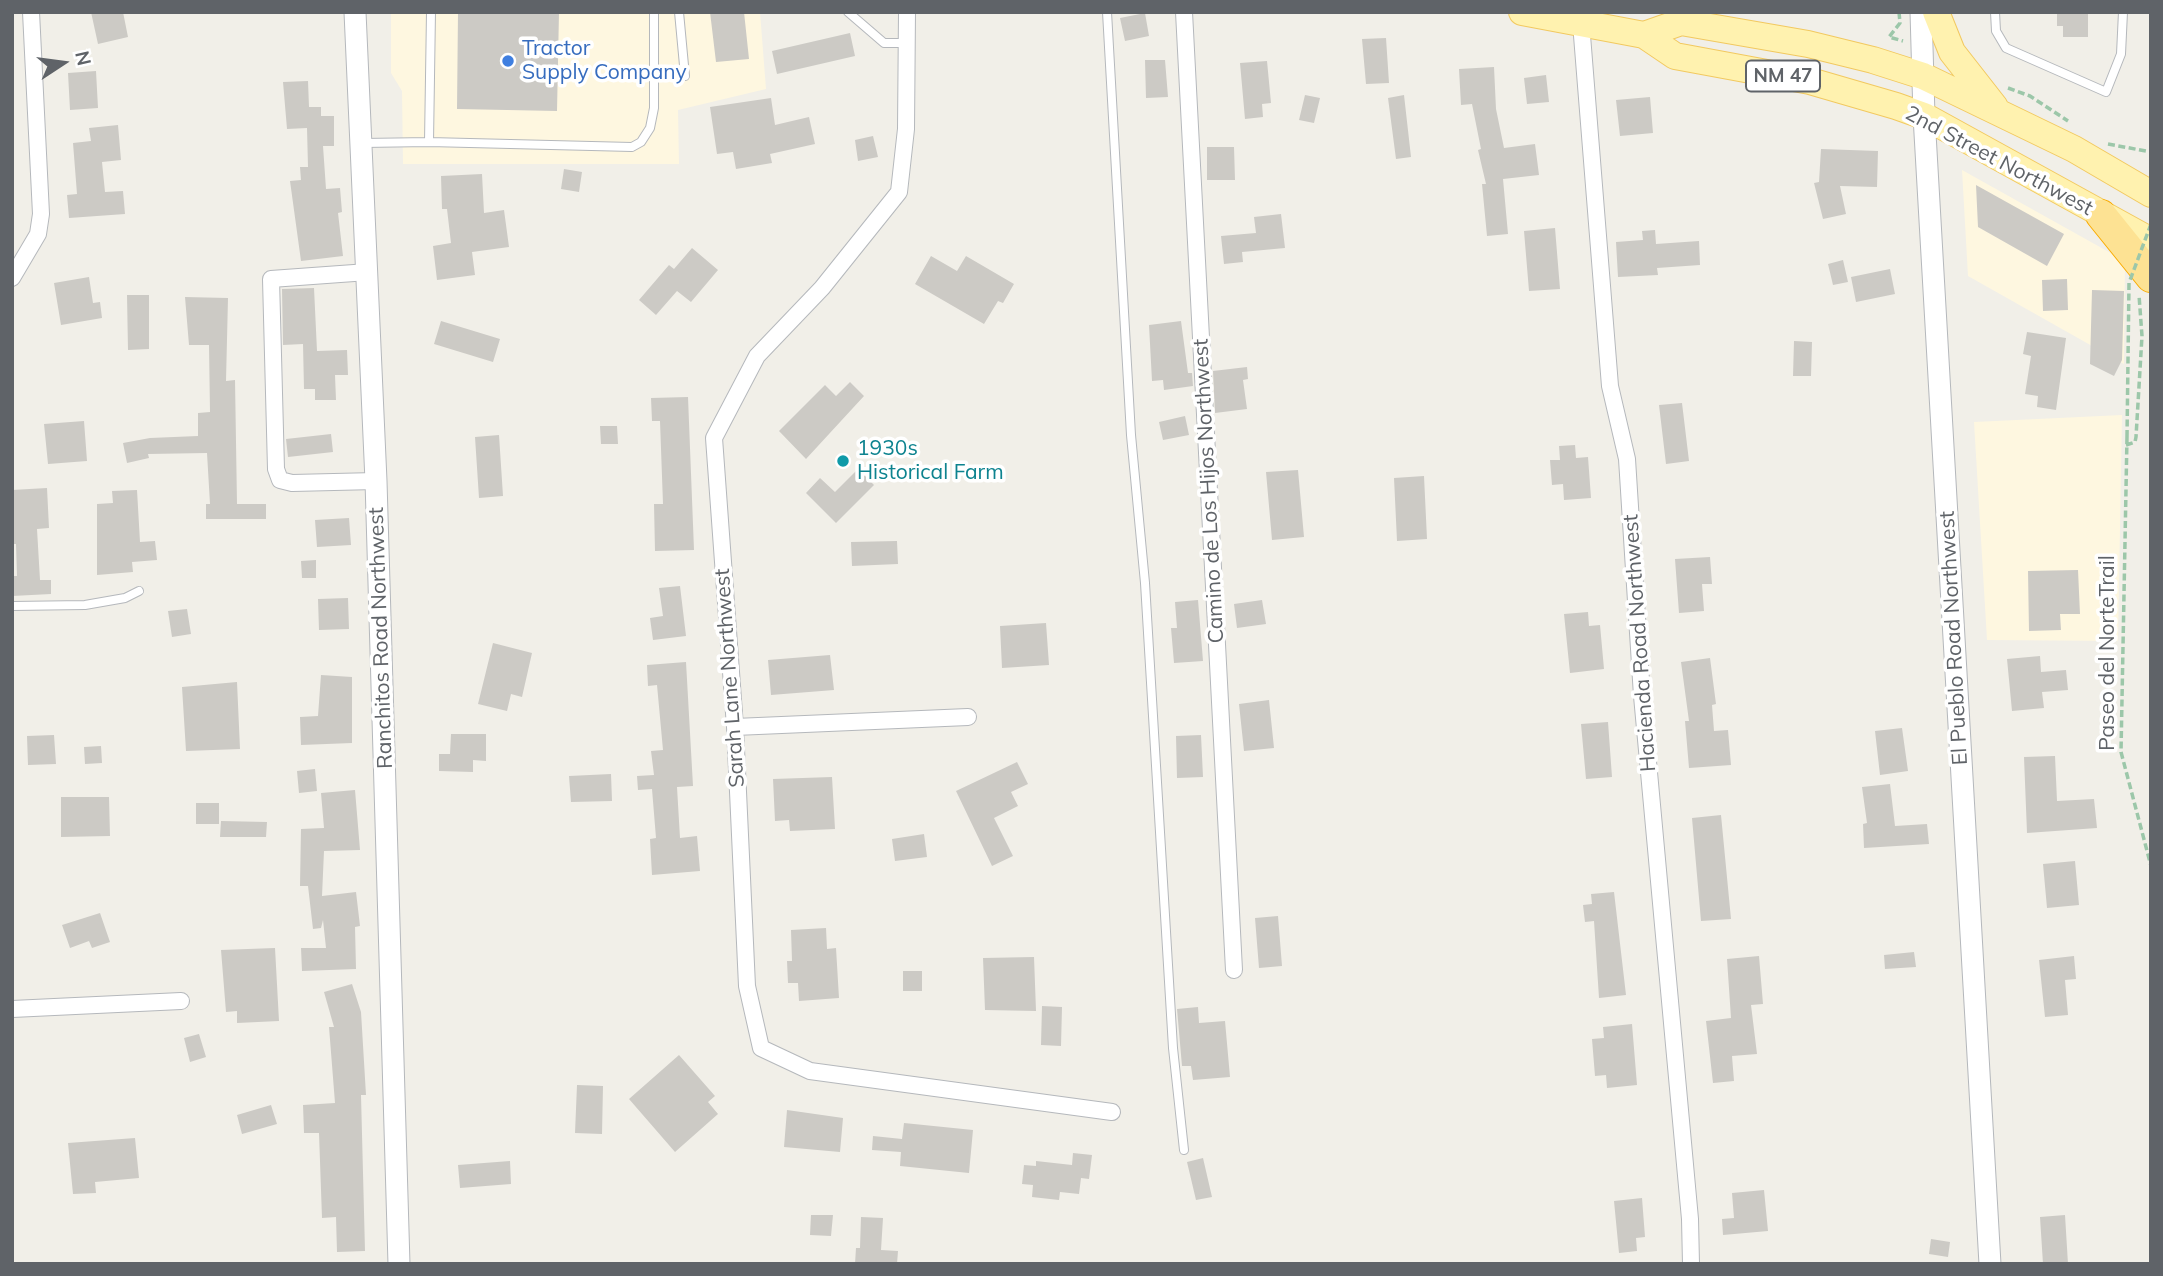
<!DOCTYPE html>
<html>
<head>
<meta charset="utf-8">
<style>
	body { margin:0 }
	#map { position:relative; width:2163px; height:1276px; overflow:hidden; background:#f1efe8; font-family:Mulish,sans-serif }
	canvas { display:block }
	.frame { position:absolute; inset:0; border:14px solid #5f6368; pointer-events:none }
	.north { position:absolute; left:28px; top:28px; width:70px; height:70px; -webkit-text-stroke:5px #fff; paint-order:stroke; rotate:77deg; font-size:19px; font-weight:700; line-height:28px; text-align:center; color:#5f6368 }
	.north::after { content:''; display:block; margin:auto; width:24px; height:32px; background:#5f6368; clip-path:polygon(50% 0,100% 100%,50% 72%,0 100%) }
</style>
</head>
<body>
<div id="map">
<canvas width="2163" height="1276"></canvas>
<div class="frame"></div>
<div class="north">N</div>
</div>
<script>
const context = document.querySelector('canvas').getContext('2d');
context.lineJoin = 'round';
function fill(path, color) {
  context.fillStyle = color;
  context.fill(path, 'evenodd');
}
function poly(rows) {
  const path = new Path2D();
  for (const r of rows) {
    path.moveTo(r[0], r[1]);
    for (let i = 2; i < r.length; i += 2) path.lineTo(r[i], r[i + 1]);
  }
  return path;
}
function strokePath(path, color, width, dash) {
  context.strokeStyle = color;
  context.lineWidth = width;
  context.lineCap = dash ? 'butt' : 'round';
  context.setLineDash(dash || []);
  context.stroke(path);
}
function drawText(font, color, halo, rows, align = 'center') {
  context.font = font + ' Mulish,sans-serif';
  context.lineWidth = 7;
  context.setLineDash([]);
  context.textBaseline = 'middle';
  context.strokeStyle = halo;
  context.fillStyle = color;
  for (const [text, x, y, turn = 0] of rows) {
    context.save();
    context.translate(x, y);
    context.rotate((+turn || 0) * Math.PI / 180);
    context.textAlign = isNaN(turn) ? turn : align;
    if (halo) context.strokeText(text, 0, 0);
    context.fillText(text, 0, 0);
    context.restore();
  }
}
const commercial = poly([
	[391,12,760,12,766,89,678,110,679,164,403,164,402,91,391,73],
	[1962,170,2125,261,2124,364,1968,276],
	[2122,415,2118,641,1987,640,1974,422]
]);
const building = poly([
	[91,12,123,12,128,37,98,44],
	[458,12,559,12,557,111,457,109],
	[710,12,744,12,749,59,716,62],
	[2057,12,2088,12,2088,37,2063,37,2063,26,2057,26],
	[1145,13,1149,36,1125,41,1120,18],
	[850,33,855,56,777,74,772,51],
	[1386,38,1389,83,1366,84,1362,39],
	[1145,60,1165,60,1168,97,1146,98],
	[1267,61,1271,103,1262,104,1263,117,1245,119,1240,63],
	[1494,67,1496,109,1504,148,1535,144,1539,175,1503,179,1508,234,1487,236,1482,184,1486,184,1478,150,1481,149,1472,104,1461,105,1459,69],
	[96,71,98,108,70,110,68,73],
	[1546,75,1549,102,1527,104,1524,78],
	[308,81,309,107,321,107,321,116,334,116,334,146,323,146,326,189,340,188,342,212,338,213,343,256,301,261,290,181,301,180,300,167,308,167,307,128,287,129,283,82],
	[1305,95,1320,98,1314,123,1299,120],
	[1404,95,1411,157,1396,159,1388,98],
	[1650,97,1653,133,1620,136,1616,100],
	[771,98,775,125,809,117,815,144,770,154,772,163,736,169,733,152,717,154,710,107],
	[118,125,121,160,102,162,105,192,123,191,125,214,69,218,67,195,77,194,73,143,91,141,89,128],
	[873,136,878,157,858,161,855,140],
	[1207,147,1234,147,1235,180,1207,180],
	[1821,149,1878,151,1877,187,1840,186,1846,214,1823,219,1814,183,1819,182],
	[564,169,582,172,579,192,561,189],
	[482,174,484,213,504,210,509,247,472,252,475,275,437,280,433,246,451,243,447,209,442,209,441,176],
	[1976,185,2064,234,2047,266,1978,227],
	[1281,214,1285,248,1242,252,1243,262,1224,264,1221,236,1256,233,1254,217],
	[1555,228,1560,289,1529,291,1524,231],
	[1655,230,1656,244,1699,241,1700,265,1657,268,1658,275,1618,277,1616,242,1643,240,1642,231],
	[692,248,718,270,691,302,677,291,656,315,639,300,669,265,674,269],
	[931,256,957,271,966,256,1014,284,1003,303,998,301,984,324,915,284],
	[1843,260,1848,282,1833,285,1828,264],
	[1890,269,1895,294,1856,302,1851,277],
	[89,277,93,303,100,302,102,318,61,325,54,283],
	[2067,279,2068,310,2043,311,2042,280],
	[314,288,317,351,347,350,348,375,335,375,336,400,315,400,315,389,304,389,303,344,283,345,282,289],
	[2092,290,2124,291,2122,360,2114,376,2090,364],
	[127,295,149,295,149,349,128,350],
	[185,297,228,298,226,381,235,380,237,504,266,504,266,519,206,519,206,504,210,504,207,453,148,454,149,458,127,463,123,443,150,438,198,436,198,413,210,412,209,345,189,345],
	[441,321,500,339,493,362,434,344],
	[1181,321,1188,373,1192,373,1193,386,1164,390,1163,380,1152,381,1149,325],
	[2027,332,2066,338,2056,410,2037,407,2038,396,2025,394,2031,356,2023,354],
	[1794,341,1812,342,1811,376,1793,376],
	[1247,367,1248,379,1243,380,1247,409,1215,413,1213,371],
	[850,382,864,396,806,459,779,431,825,385,836,396],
	[688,397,694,550,655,551,654,504,663,504,660,421,652,421,651,398],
	[1682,403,1689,461,1666,464,1659,405],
	[1185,416,1189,435,1163,440,1159,422],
	[84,421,87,461,48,464,44,424],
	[600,426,617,426,618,444,601,444],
	[331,434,333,452,288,457,286,439],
	[499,435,503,496,479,498,475,437],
	[1575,445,1576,458,1588,457,1591,498,1564,500,1563,484,1552,485,1550,460,1560,460,1559,446],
	[858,469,874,485,836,523,806,493,820,478,835,492],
	[1298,470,1304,537,1272,540,1266,472],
	[1424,476,1427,539,1397,541,1394,478],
	[47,488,49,528,37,529,40,580,51,580,51,594,12,596,12,576,17,576,16,544,12,544,12,490],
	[137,490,140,542,155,541,157,560,132,562,133,572,97,575,97,504,113,503,112,491],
	[349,518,351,545,317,547,315,520],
	[897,541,898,564,852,566,851,542],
	[1710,557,1712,584,1702,584,1704,611,1679,613,1675,559],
	[316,560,316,578,302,578,301,561],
	[2078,570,2080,614,2060,614,2061,630,2029,631,2028,571],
	[680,586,686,636,653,640,650,618,663,616,659,588],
	[348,598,349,629,319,630,318,599],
	[1198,600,1203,661,1174,663,1171,628,1177,628,1175,602],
	[1262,600,1266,624,1237,628,1234,604],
	[187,609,191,634,172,637,168,611],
	[1588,612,1589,626,1600,625,1604,669,1570,673,1564,614],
	[1046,623,1049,665,1002,668,1000,626],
	[493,643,532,653,522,697,511,694,507,711,478,704],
	[830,655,834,690,771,695,768,660],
	[2040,656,2041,672,2066,670,2068,690,2042,692,2044,708,2012,711,2007,659],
	[1710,658,1716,704,1712,705,1714,731,1728,730,1731,765,1689,768,1685,721,1689,721,1681,662],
	[686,662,693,786,677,787,680,838,697,836,700,871,652,875,650,839,656,838,652,789,638,790,637,776,654,775,651,751,663,750,657,685,648,686,647,665],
	[321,675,352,677,352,743,301,745,300,717,318,716],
	[237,682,240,749,186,751,182,687],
	[1269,700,1274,748,1244,751,1239,704],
	[1608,722,1612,777,1586,779,1581,724],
	[1902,728,1908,771,1880,775,1875,731],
	[451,734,486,734,486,761,473,760,473,772,439,771,439,754,450,754],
	[54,735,56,764,28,765,27,736],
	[1201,735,1203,777,1177,778,1176,736],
	[101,746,102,763,85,764,84,747],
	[2055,756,2057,801,2094,799,2097,828,2027,833,2024,757],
	[1017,762,1028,784,1011,792,1018,806,994,818,1013,856,992,866,956,791],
	[315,769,317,791,299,793,297,771],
	[611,774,612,801,571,802,569,776],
	[832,777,835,829,790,831,789,820,775,821,773,779],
	[1890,784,1895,826,1927,824,1929,844,1864,848,1863,824,1867,823,1862,787],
	[355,790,360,850,324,851,322,896,356,892,360,926,355,927,356,969,302,971,301,948,326,948,323,920,321,928,313,929,308,886,300,886,301,829,324,828,321,793],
	[61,797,109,797,110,836,61,837],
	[196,803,219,803,219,824,196,824],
	[1721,815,1731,919,1701,921,1692,818],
	[221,821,267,822,266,837,220,837],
	[924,834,927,857,895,861,892,839],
	[2075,861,2079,905,2047,908,2043,864],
	[1614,892,1626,995,1599,998,1594,921,1585,922,1583,905,1592,904,1591,894],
	[100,913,110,942,92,948,89,941,70,948,62,925],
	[1278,916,1282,966,1259,968,1255,918],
	[826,928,827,949,836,948,839,998,799,1001,798,983,788,983,787,961,792,961,791,930],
	[275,948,279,1021,237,1023,237,1011,226,1012,221,950],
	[1914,952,1916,967,1885,969,1884,955],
	[1759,956,1763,1004,1751,1005,1757,1054,1732,1056,1734,1081,1713,1083,1706,1021,1731,1018,1727,959],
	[2074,956,2076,979,2065,980,2068,1015,2045,1017,2039,960],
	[1034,957,1036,1011,985,1010,983,958],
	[903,971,922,971,922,991,903,991],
	[352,984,361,1012,366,1095,361,1095,365,1251,337,1252,336,1217,322,1218,319,1133,304,1133,303,1105,335,1103,329,1027,334,1027,324,992],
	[1042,1006,1062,1007,1061,1046,1041,1045],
	[1198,1007,1199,1023,1225,1021,1230,1077,1193,1080,1191,1066,1182,1066,1177,1009],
	[1632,1024,1637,1085,1607,1088,1606,1075,1595,1076,1592,1039,1604,1038,1603,1027],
	[199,1034,206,1057,190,1062,184,1038],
	[679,1055,715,1096,708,1102,718,1114,675,1152,629,1099],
	[577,1085,603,1086,602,1134,575,1133],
	[271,1105,277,1124,242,1134,237,1115],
	[787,1110,843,1118,840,1152,784,1147],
	[904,1123,973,1130,969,1173,900,1166,901,1152,872,1150,873,1136,902,1139],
	[135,1138,139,1178,95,1182,96,1193,73,1194,68,1143],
	[1073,1153,1092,1155,1089,1179,1081,1178,1079,1194,1060,1192,1059,1200,1032,1197,1033,1185,1022,1184,1024,1165,1036,1166,1036,1161,1072,1165],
	[1203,1158,1212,1197,1196,1200,1187,1162],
	[510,1161,511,1184,460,1188,458,1165],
	[1764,1190,1768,1231,1723,1235,1722,1219,1734,1218,1732,1193],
	[1642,1198,1645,1237,1636,1238,1637,1251,1619,1253,1614,1201],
	[811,1215,833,1215,831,1236,810,1235],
	[2065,1215,2068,1264,2043,1264,2040,1217],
	[861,1217,883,1218,881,1250,898,1251,897,1264,855,1264,856,1248,860,1248],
	[1931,1239,1950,1242,1948,1257,1929,1254]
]);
const path = poly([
	[1899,12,1900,23,1889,37,1903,41],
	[2008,88,2030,96,2068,121],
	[2108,144,2151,152],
	[2127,437,2121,752,2151,866],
	[2126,445,2135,442,2136,437,2142,336,2139,295]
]);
const service = poly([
	[679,12,685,76],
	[848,12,884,43,907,43],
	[1107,12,1131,435,1145,583,1173,1048,1184,1150],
	[1995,12,1996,31,2006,48,2106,92,2121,54,2123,12],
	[429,142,632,147,641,142,650,128,654,108,654,12],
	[363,143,429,142,431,12],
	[12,606,85,605,125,598,139,591]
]);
const minor = poly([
	[907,12,906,129,899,192,822,288,757,356,714,438,735,727,747,986,761,1048,810,1071,1112,1112],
	[1184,12,1234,970],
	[1581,23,1610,386,1627,459,1642,696,1690,1219,1691,1264],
	[368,272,271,279,276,469,280,480,292,483,376,481],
	[12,278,38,234,41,214,31,12],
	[735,727,968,717],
	[12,1009,181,1001]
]);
const tertiary = poly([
	[355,12,376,481,399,1264],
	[1921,12,1924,116,1990,1264]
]);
const primary = poly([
	[1522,12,1644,35,1675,56,1810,81,1896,106,1924,116,2151,241],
	[1936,12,1952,52,1995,107],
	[1644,35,1681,22,1808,44,1873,60,1923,76,2074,149,2151,194]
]);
const motorway = poly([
	[2101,215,2151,277]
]);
const pathBridge = poly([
	[2127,437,2129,283,2151,224]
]);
const markers = [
	[508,61,7,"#3f7fe0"],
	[843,461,7,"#0f9aa8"]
];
const shields = [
	[1783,76,74]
];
const shieldNames = [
	["NM 47",1783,76]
];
const shopNames = [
	["Tractor",522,49],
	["Supply Company",522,73]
];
const streetNames = [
	["2nd Street Northwest",1999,161,28],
	["Camino de Los Hijos Northwest",1209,491,-93],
	["Ranchitos Road Northwest",381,638,-92],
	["El Pueblo Road Northwest",1954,638,-93],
	["Hacienda Road Northwest",1640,643,-94],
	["Paseo del NorteTrail",2108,653,-90],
	["Sarah Lane Northwest",730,678,-94]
];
const cultureNames = [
	["1930s",857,449],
	["Historical Farm",857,473]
];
fill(commercial, '#fef7e0');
fill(building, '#cccac5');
strokePath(service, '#b5b8bc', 10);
strokePath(minor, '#b5b8bc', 18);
strokePath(tertiary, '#b5b8bc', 23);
strokePath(primary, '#f2c960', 28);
strokePath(motorway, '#f9ab00', 32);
strokePath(path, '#9cc7a9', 3.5, [7, 3.5]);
strokePath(service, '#fff', 8);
strokePath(minor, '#fff', 16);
strokePath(tertiary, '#fff', 21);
strokePath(primary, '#fff2af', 26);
strokePath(motorway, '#fde293', 30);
strokePath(pathBridge, '#9cc7a9', 3.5, [7, 3.5]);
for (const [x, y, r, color] of markers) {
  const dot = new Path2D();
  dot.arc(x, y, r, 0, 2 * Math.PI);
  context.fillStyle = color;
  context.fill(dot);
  strokePath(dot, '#fff', 2.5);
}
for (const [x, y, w] of shields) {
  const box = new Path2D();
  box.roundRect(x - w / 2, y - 15.5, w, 31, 5);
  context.fillStyle = '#fff';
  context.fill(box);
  strokePath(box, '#5f6368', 2);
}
drawText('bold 19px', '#5f6368', null, shieldNames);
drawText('21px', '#366cbe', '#fff', shopNames, 'left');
drawText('21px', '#5f6368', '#fff', streetNames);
drawText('21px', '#0d838f', '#fff', cultureNames, 'left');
</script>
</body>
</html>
